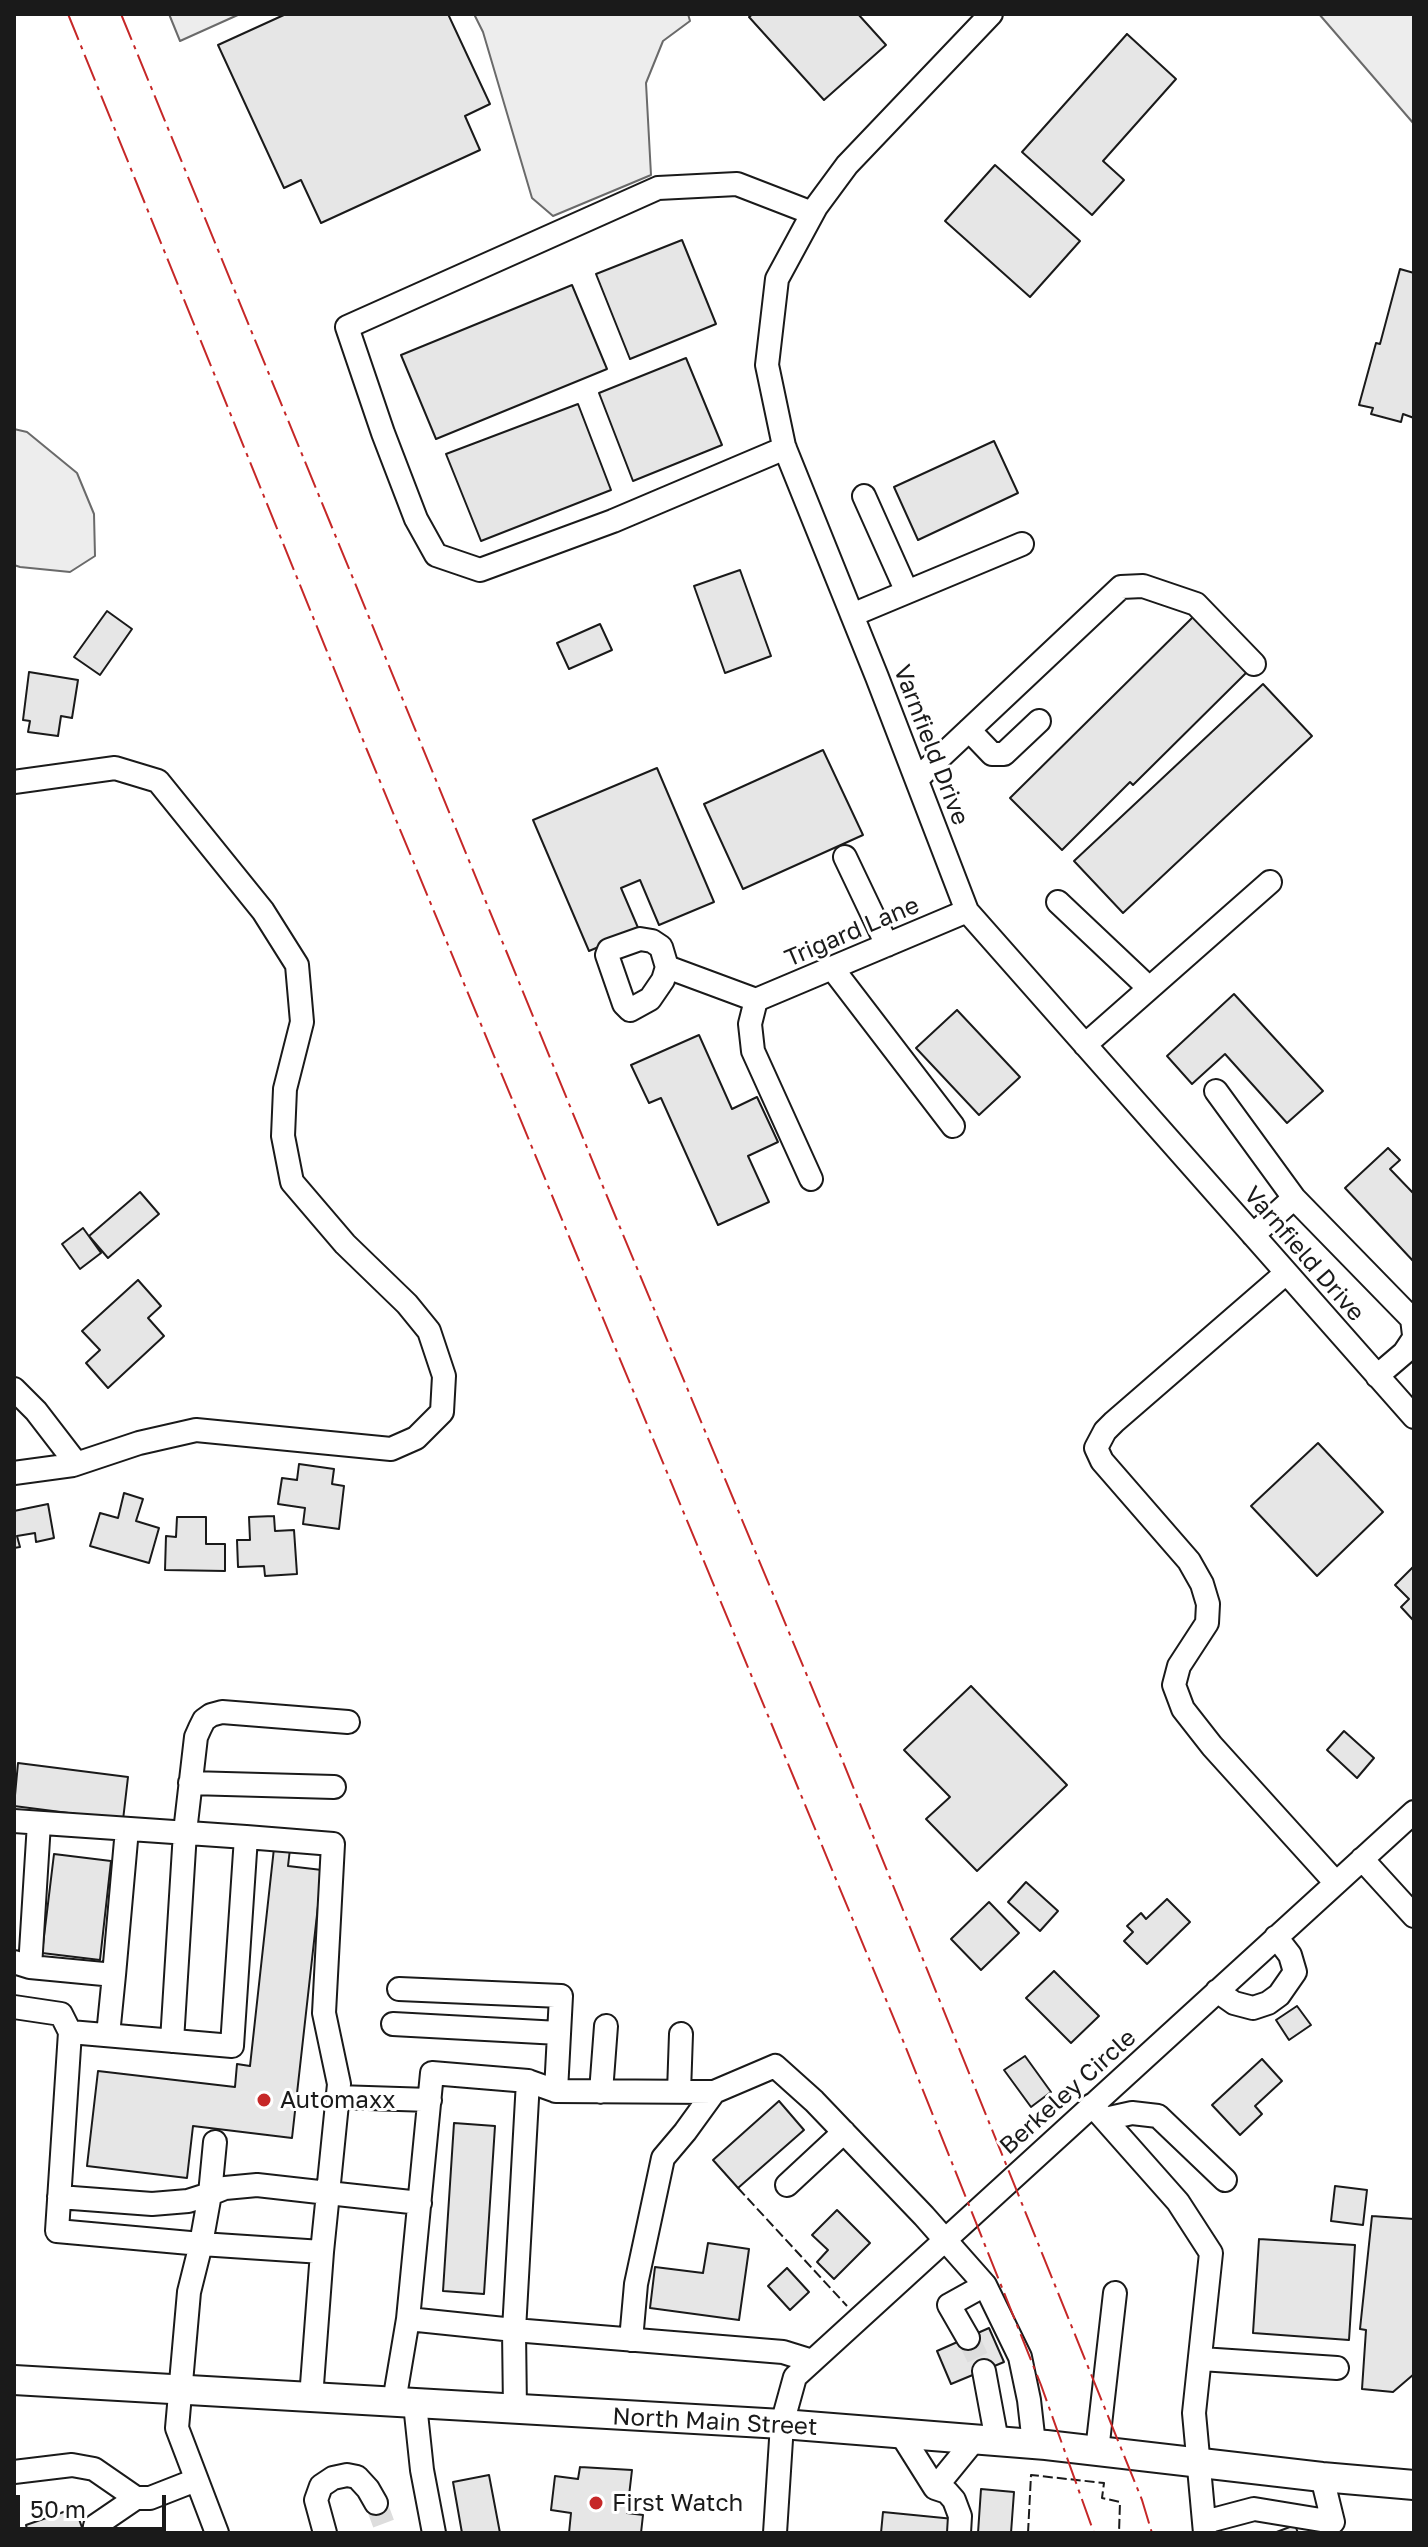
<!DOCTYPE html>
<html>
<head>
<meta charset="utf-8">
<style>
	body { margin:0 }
	#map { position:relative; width:1428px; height:2547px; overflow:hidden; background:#fff; font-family:"Golos Text",sans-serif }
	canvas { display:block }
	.frame { position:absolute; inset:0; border:16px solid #1a1a1a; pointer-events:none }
	.scale { position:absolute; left:16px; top:2495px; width:150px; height:36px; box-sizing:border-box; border:4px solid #1a1a1a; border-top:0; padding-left:10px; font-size:24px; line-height:28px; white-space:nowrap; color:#1a1a1a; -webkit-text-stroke:6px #fff; paint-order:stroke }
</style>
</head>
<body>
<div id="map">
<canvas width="1428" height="2547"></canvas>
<div class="frame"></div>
<div class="scale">50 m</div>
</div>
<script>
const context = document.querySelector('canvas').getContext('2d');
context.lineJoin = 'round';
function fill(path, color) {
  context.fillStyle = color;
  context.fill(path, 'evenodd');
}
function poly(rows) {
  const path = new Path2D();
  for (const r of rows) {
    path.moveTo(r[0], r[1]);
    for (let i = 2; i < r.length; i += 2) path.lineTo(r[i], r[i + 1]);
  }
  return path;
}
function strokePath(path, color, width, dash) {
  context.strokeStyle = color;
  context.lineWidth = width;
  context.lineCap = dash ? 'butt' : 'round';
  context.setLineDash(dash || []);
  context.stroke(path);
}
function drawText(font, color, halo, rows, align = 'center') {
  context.font = font + ' "Golos Text",sans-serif';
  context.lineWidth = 6;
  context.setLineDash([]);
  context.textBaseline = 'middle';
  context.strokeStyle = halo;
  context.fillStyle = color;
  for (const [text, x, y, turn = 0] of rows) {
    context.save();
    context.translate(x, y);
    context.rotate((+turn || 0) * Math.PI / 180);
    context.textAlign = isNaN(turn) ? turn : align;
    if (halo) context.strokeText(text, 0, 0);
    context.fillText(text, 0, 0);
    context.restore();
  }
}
const built = poly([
	[169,14,240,14,180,41,169,14],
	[474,14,688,14,690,21,663,41,646,83,651,175,553,216,532,198,483,32,474,14],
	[1319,14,1414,14,1414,124,1319,14],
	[14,429,27,432,77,473,94,514,95,556,70,572,20,567,14,565,14,429]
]);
const building = poly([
	[286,14,448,14,490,104,465,116,480,150,321,223,301,180,284,188,218,45,286,14],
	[753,14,858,14,886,45,824,100,749,17,753,14],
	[1127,34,1176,79,1103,161,1124,180,1092,215,1022,152,1127,34],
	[995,165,1080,241,1030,297,945,221,995,165],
	[682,240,716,324,630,359,596,274,682,240],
	[1400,269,1414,273,1414,418,1403,414,1401,422,1371,414,1373,408,1359,405,1376,343,1380,344,1400,269],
	[572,285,607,369,436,439,401,355,572,285],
	[686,358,722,445,633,481,599,393,686,358],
	[578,404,611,490,481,541,446,454,578,404],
	[994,441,1018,493,918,540,894,487,994,441],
	[740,570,771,656,725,673,694,586,740,570],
	[107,611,132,629,100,675,74,657,107,611],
	[1195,615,1249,670,1133,785,1130,782,1062,850,1010,798,1195,615],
	[600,624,612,650,569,669,557,643,600,624],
	[29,672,78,680,72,718,61,716,58,736,28,732,30,721,23,720,29,672],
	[1263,684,1312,736,1123,913,1074,861,1263,684],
	[823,750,863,835,743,889,704,804,823,750],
	[657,768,714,902,659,925,640,880,621,888,639,930,589,951,533,820,657,768],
	[1234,994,1323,1091,1287,1123,1225,1054,1192,1084,1167,1056,1234,994],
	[957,1010,1020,1077,979,1115,916,1048,957,1010],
	[699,1035,732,1109,757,1097,778,1142,748,1156,769,1202,718,1225,661,1098,649,1103,631,1065,699,1035],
	[1388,1148,1400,1160,1390,1169,1414,1194,1414,1262,1345,1188,1388,1148],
	[140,1192,159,1214,108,1258,89,1236,140,1192],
	[83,1228,101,1253,80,1269,62,1244,83,1228],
	[138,1280,161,1306,148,1318,164,1336,108,1388,86,1363,100,1350,82,1331,138,1280],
	[1318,1443,1383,1512,1317,1576,1251,1506,1318,1443],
	[299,1464,334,1469,332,1484,344,1486,339,1529,303,1524,305,1508,278,1504,282,1478,297,1480,299,1464],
	[124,1493,143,1499,136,1521,159,1528,149,1563,90,1546,100,1513,118,1518,124,1493],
	[48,1504,54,1538,36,1542,35,1533,17,1536,20,1547,14,1548,14,1511,48,1504],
	[274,1516,275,1531,294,1530,297,1574,265,1576,264,1566,238,1567,237,1540,250,1540,249,1517,274,1516],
	[177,1517,206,1517,206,1544,225,1544,225,1571,165,1570,166,1536,176,1537,177,1517],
	[1414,1566,1414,1619,1413,1620,1401,1607,1409,1599,1395,1585,1414,1566],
	[971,1686,1067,1785,977,1871,926,1819,950,1797,904,1750,971,1686],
	[1344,1731,1374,1758,1357,1778,1327,1750,1344,1731],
	[18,1763,128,1777,123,1820,14,1806,18,1763],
	[274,1848,290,1849,288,1866,322,1870,292,2138,193,2126,187,2178,87,2166,98,2071,235,2087,237,2064,250,2066,274,1848],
	[54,1854,111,1861,100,1960,42,1953,54,1854],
	[1026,1882,1058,1911,1040,1931,1008,1902,1026,1882],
	[1167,1899,1190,1922,1147,1964,1124,1941,1133,1932,1127,1926,1141,1913,1146,1919,1167,1899],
	[989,1902,1019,1933,981,1970,951,1939,989,1902],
	[1054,1971,1099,2016,1071,2043,1026,1998,1054,1971],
	[1297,2006,1311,2025,1289,2040,1276,2020,1297,2006],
	[1025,2056,1051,2092,1031,2107,1004,2070,1025,2056],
	[1262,2059,1282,2081,1255,2106,1262,2114,1240,2135,1212,2105,1262,2059],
	[779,2101,804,2130,738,2188,713,2160,779,2101],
	[454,2123,495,2126,484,2294,443,2291,454,2123],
	[1335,2186,1367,2190,1363,2225,1331,2221,1335,2186],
	[837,2210,870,2243,834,2279,817,2262,828,2250,812,2235,837,2210],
	[1372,2216,1414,2219,1414,2374,1393,2392,1362,2389,1366,2330,1360,2329,1372,2216],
	[1259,2239,1355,2245,1349,2340,1253,2333,1259,2239],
	[708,2243,749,2249,739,2320,650,2308,655,2267,703,2273,708,2243],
	[787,2268,809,2292,790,2310,768,2286,787,2268],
	[989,2328,1004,2362,951,2384,937,2351,989,2328],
	[580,2467,632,2470,627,2513,643,2515,641,2533,569,2533,571,2513,551,2510,555,2476,578,2479,580,2467],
	[489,2475,500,2533,462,2533,453,2482,489,2475],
	[981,2489,1014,2492,1011,2533,978,2533,981,2489],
	[75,2508,84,2533,28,2533,26,2525,75,2508],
	[883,2512,954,2519,953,2533,881,2533,883,2512],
	[1295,2525,1298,2533,1274,2533,1295,2525]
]);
const minorTunnel = poly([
	[968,2338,984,2371],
	[376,2503,387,2533]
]);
const minor = poly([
	[991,14,847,165,816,207,777,279,767,365,784,446,877,677,967,911,1414,1417],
	[785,448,613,521,480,570,436,555,416,519,383,433,347,327,658,188,737,184,812,213],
	[864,496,907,592],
	[852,615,1022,544],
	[969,730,992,754,1004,754,1039,721],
	[917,779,1121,587,1143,586,1196,604,1254,664],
	[14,782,115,768,158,781,263,911,297,965,302,1022,285,1089,283,1136,292,1182,345,1244,407,1304,429,1331,444,1376,442,1412,416,1438,391,1449,196,1430,139,1443,73,1465,14,1473],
	[845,857,887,945],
	[1058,902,1149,988],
	[667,967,663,980,650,999,630,1010,624,1004,607,955,609,950,640,939,652,941,661,947,667,967,756,1000],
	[832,968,953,1126],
	[756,1000,967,911],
	[756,1000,750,1024,753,1051,811,1179],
	[1085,1045,1270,882],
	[1216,1091,1294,1198,1412,1319,1414,1335],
	[1253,1235,1294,1198],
	[1286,1273,1114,1422,1105,1431,1096,1448,1102,1461,1189,1561,1202,1584,1208,1604,1207,1623,1179,1666,1174,1685,1183,1709,1212,1746,1336,1883],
	[1377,1376,1404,1353,1414,1338],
	[14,1389,36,1411,76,1463],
	[190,1783,334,1787],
	[14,1821,246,1837],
	[1362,1859,1414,1916],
	[14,1962,30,1967,114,1975,108,2035],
	[30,1967,39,1823],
	[114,1975,127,1829],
	[399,1989,561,1996,556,2091,528,2081],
	[1217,1991,1234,2003,1253,2008,1268,2003,1279,1995,1295,1972,1290,1955,1276,1937],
	[14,2007,61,2014,70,2032],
	[393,2024,559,2033],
	[172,2041,185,1832,196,1737,200,1728,204,1720,211,1715,222,1712,348,1722],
	[556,2091,714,2092],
	[601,2092,606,2026],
	[679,2092,681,2034],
	[337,2097,430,2100],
	[1092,2105,1178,2202,1211,2253,1194,2413,1205,2533],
	[1105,2119,1132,2113,1158,2116,1225,2180],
	[787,2185,844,2132],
	[59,2197,152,2204,188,2201,210,2194,215,2142],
	[968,2338,949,2305,985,2285],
	[631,2340,636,2284,663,2158,685,2132,714,2092,775,2066,814,2101,924,2216,985,2285,1020,2357,1029,2400,1034,2444],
	[1201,2359,1337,2368],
	[984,2371,997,2441],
	[311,2398,322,2252],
	[394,2402,408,2319],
	[415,2404,422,2470,434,2533],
	[515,2410,514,2330,408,2319,432,2073,528,2081,514,2330,783,2352,812,2361],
	[901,2434,935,2488,947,2492,954,2500,960,2516,959,2533],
	[1097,2451,1115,2293],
	[14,2472,72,2465,94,2469,136,2498,150,2498,196,2480],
	[935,2488,975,2439],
	[1205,2522,1254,2509,1333,2522,1322,2477],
	[94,2533,95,2526,136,2498],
	[217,2533,177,2428,189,2292,201,2244,57,2231,70,2032,232,2046,246,1837,333,1844,324,2013,339,2084,328,2193,322,2252,201,2244,210,2194,225,2188,257,2185,328,2193,420,2203],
	[325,2533,316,2500,321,2486,333,2478,347,2475,357,2477,368,2489,376,2503],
	[775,2533,782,2424,795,2377,1414,1812]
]);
const major = poly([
	[14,2380,782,2424,1046,2445,1322,2477,1414,2485]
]);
const fence = poly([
	[738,2188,847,2306],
	[1028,2533,1031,2475,1104,2483,1102,2498,1120,2502,1119,2533]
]);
const power = poly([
	[68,14,367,750,904,2043,1041,2385,1094,2533],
	[121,14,604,1189,841,1757,1142,2500,1152,2533]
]);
const markers = [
	[264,2100,8,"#c62828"],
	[596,2503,8,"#c62828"]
];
const streetNames = [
	["Varnfield Drive",931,745,69],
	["Trigard Lane",852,932,-23],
	["Varnfield Drive",1304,1254,49],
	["Berkeley Circle",1068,2092,-42],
	["North Main Street",715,2422,3]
];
const poiNames = [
	["Automaxx",280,2100],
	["First Watch",612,2503]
];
fill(built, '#ededed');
strokePath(built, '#6a6a6a', 2);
fill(building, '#e6e6e6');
strokePath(building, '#1a1a1a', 2);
strokePath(minorTunnel, '#ddd', 22, [22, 11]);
strokePath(minor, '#1a1a1a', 26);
strokePath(major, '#1a1a1a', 32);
strokePath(minor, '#fff', 22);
strokePath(major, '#fff', 28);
strokePath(fence, '#1a1a1a', 2, [10, 4]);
strokePath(power, '#c62828', 2, [28, 6, 4, 6]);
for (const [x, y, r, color] of markers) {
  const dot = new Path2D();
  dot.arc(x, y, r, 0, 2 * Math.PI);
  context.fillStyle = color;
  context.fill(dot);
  strokePath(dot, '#fff', 3);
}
drawText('24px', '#1a1a1a', '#fff', streetNames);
drawText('24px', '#1a1a1a', '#fff', poiNames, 'left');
</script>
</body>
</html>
